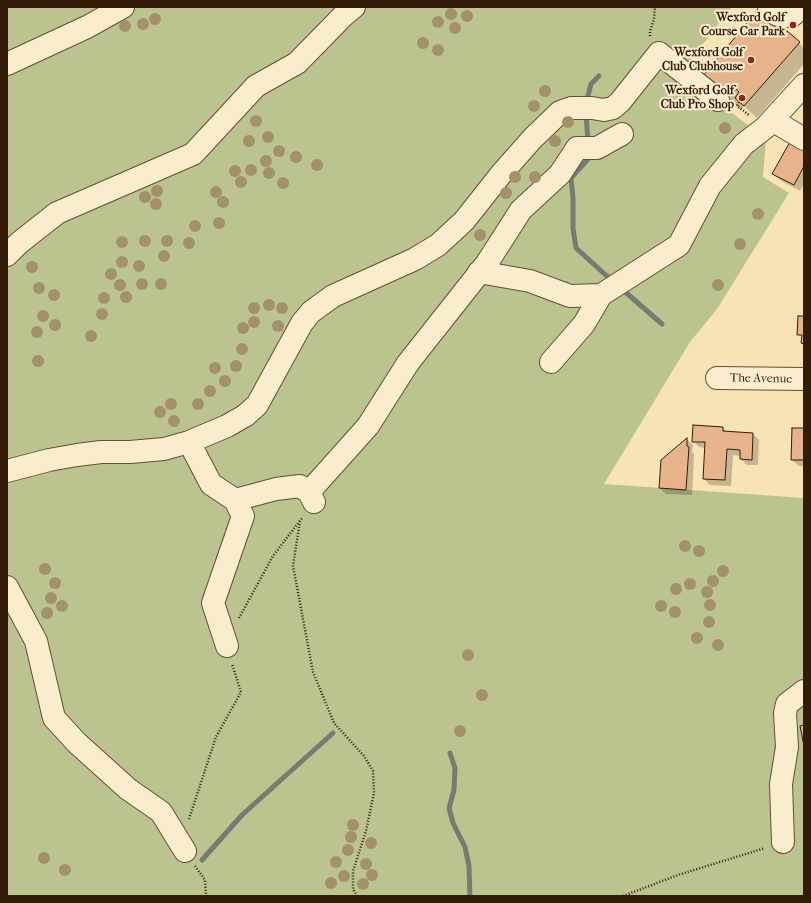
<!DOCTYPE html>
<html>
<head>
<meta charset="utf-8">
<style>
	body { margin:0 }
	#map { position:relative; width:811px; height:903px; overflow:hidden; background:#f8e3b4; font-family:"IM FELL French Canon",serif }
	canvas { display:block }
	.frame { position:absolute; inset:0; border:8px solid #321c08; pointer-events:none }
</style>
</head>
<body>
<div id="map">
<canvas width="811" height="903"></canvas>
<div class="frame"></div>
</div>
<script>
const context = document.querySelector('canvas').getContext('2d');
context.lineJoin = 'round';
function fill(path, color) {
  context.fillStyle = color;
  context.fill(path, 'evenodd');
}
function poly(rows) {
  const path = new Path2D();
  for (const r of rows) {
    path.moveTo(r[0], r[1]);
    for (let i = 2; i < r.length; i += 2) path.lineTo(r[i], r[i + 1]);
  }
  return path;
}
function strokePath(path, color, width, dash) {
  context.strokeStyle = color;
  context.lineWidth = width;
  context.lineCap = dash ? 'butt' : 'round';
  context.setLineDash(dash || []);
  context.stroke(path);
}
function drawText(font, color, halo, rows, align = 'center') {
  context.font = font + ' "IM FELL French Canon",serif';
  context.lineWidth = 4;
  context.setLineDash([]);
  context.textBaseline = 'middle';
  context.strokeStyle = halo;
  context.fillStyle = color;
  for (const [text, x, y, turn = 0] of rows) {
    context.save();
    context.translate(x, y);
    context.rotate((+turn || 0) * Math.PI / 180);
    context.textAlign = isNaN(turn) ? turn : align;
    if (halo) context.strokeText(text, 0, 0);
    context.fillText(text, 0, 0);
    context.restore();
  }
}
const green = poly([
	[7,7,732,7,680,73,766,139,763,177,789,193,717,309,690,342,604,484,804,498,804,896,7,896]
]);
const shadow = poly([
	[799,43,804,48,804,64,757,118,744,106,741,110,716,89],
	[804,148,804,183,800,191,780,180,774,174],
	[722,428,727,432,753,434,759,440,758,465,747,465,741,459,741,456,733,455,731,486,710,485,704,479,705,448,699,447,693,441],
	[804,429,804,466,799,466,792,460],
	[687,439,693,445,692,452,694,454,692,495,666,494,660,488]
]);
const stream = poly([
	[586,103,591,84,599,76],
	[586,113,588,143],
	[589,153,588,159,571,178,573,198,573,228,576,248,609,278],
	[623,290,662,324],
	[450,753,455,768,454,790,449,808,453,823,465,847,469,866,470,896],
	[202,860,242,815,333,733]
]);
const building = poly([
	[757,11,778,29,781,26,800,42,744,106,735,98,739,92,736,89,728,98,702,77,757,11],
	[791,140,804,147,804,166,794,185,772,174,791,140],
	[798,316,804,316,804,344,801,343,802,335,797,335,798,316],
	[693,425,723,427,723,431,753,433,752,460,740,459,740,450,727,449,725,480,703,479,705,442,692,442,693,425],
	[792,428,804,428,804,460,791,460,792,428],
	[687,438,687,446,689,447,686,490,659,488,661,460,687,438],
	[804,725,804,746,800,726,804,725]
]);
const path = poly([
	[650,36,650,31,654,19,655,7],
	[739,102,737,106,749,115],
	[300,521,293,566,313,672,334,723,364,756,373,771,374,793,366,831,353,871,353,889,357,896],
	[239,618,273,556,302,518],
	[189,819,216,737,241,692,232,664],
	[195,866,205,880,206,896],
	[623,896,678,875,765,848]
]);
const minor = poly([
	[769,7,776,14,781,16,787,16,793,15,801,7],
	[7,64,87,27,123,7],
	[804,85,772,120,804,139],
	[7,255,19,243,57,213,193,154,256,86,297,63,343,16,354,7],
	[479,272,530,281,570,296,601,295],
	[551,362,584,324,601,295,679,245,710,186,744,144,766,127,772,120],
	[717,378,804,379],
	[189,442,211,484,235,500,243,516,213,603,227,646],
	[7,471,49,460,77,455,101,452,130,452,164,449,189,442,227,426,246,415,257,405,302,323,311,312,333,296,415,259,438,245,464,221,502,173,533,138,560,112,571,108,592,108,604,110,613,108,620,102,659,53,718,100],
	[309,492,368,426,408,363,487,263,521,210,560,174,577,148,597,148,622,134],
	[235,500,276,489,300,486,309,492,314,502],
	[7,587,36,641,54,718,77,743,128,789,161,812,185,851],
	[783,842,781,784,787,747,785,713,787,704,804,691]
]);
const trees = [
	[451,14],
	[467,16],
	[155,19],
	[438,22],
	[143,24],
	[125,26],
	[455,28],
	[423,43],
	[438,50],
	[545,91],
	[534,106],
	[256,121],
	[568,122],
	[725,128],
	[268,137],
	[249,141],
	[555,141],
	[279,151],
	[296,157],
	[266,161],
	[317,165],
	[251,170],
	[235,171],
	[269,173],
	[515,177],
	[535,177],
	[241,182],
	[283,183],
	[157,191],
	[216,192],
	[506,193],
	[145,197],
	[223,202],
	[156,204],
	[758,214],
	[219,223],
	[195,226],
	[480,235],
	[145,241],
	[167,241],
	[122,242],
	[189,243],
	[740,244],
	[164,256],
	[122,262],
	[139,266],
	[32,267],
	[111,274],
	[142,284],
	[161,284],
	[120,285],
	[718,285],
	[39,288],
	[54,295],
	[126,297],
	[104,298],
	[269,305],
	[254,308],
	[282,308],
	[102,314],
	[43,316],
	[254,322],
	[55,325],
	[278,326],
	[243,328],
	[37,332],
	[91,336],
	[242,349],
	[38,361],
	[236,366],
	[215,368],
	[225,381],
	[210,391],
	[171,404],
	[198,404],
	[160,412],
	[174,421],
	[685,546],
	[699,551],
	[45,569],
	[723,571],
	[713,581],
	[55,583],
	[690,584],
	[676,589],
	[707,592],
	[51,598],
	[710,605],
	[62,606],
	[661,606],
	[675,612],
	[47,613],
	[709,622],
	[697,638],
	[718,645],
	[468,655],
	[482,695],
	[460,731],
	[353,825],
	[351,837],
	[371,843],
	[348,850],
	[44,858],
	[336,862],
	[366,864],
	[65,870],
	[372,875],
	[344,876],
	[331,883],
	[363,884]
];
const markers = [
	[793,25,4,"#8f2418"],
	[751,60,4,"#8f2418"],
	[742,98,4,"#8f2418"]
];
const poiNames = [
	["Wexford Golf",785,18],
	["Course Car Park",785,32],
	["Wexford Golf",743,53],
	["Club Clubhouse",743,67],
	["Wexford Golf",734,91],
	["Club Pro Shop",734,105]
];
const streetNames = [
	["The Avenue",761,379,1]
];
fill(green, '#bbc48f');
fill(shadow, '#0003');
strokePath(stream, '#757c72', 5);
fill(building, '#e6b38a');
strokePath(building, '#321c08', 1);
strokePath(minor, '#644e33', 24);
strokePath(path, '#321c08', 2.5, [1, 2]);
strokePath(minor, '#faedce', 22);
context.fillStyle = '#a2916b';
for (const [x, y] of trees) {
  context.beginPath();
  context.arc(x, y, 6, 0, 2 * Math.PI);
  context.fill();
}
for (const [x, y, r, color] of markers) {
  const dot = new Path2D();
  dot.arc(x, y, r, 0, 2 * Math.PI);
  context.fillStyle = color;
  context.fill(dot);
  strokePath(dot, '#faedce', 1.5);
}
drawText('bold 12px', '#321c08', '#faedce', poiNames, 'right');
drawText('12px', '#321c08', '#faedce', streetNames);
</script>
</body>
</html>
